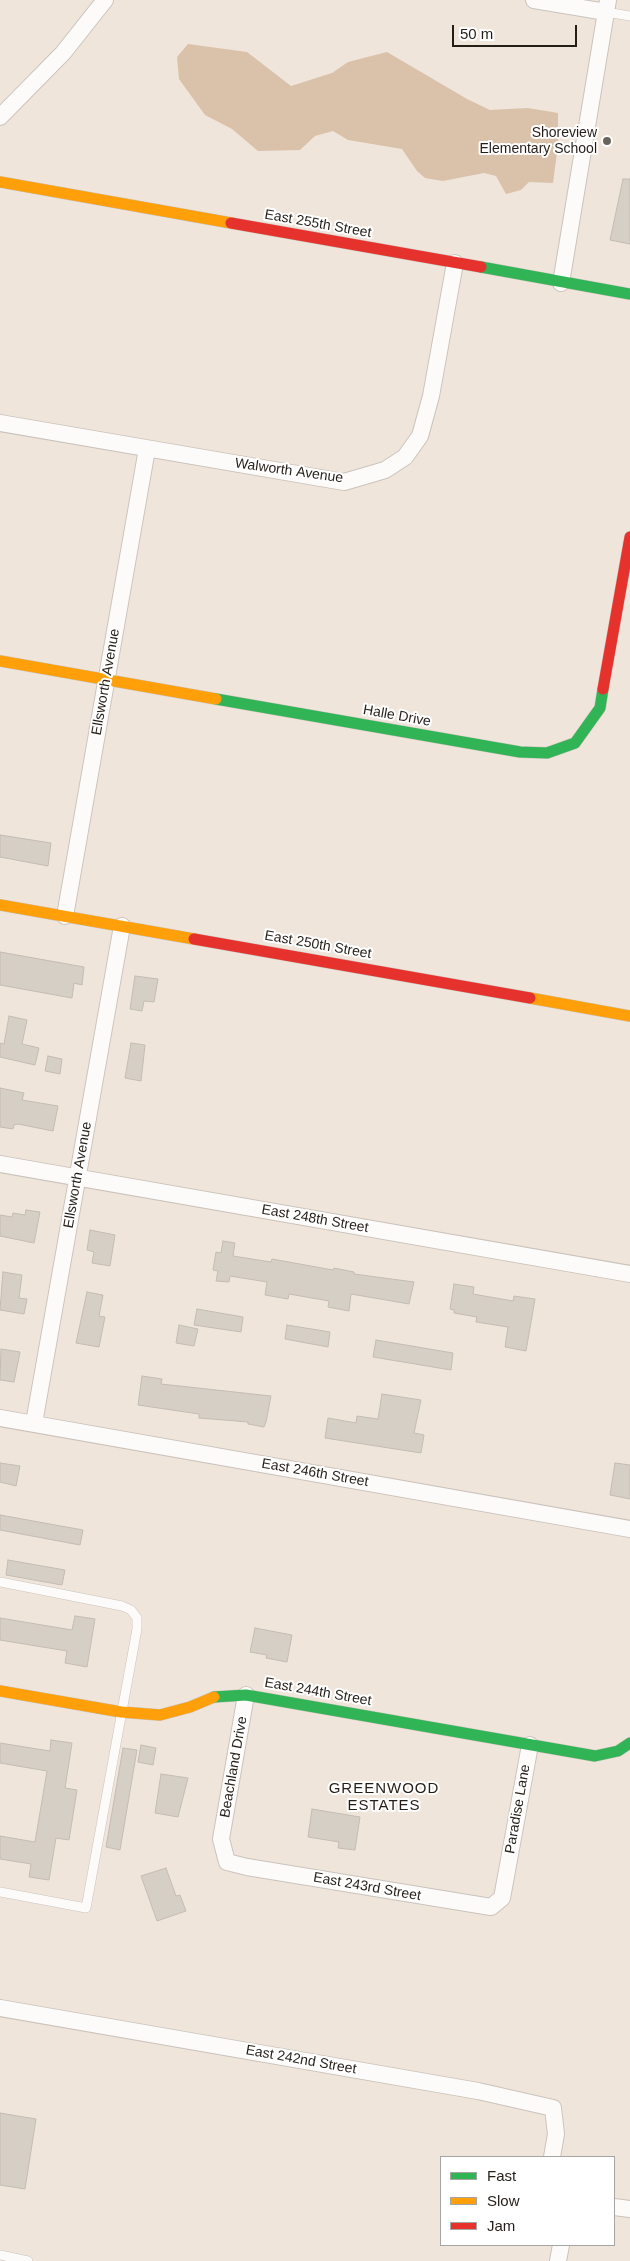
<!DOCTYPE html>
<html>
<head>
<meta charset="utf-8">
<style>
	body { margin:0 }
	#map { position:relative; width:630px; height:2261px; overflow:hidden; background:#efe5db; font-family:Helvetica,sans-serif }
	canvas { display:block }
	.legend { position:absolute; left:440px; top:2156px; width:175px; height:90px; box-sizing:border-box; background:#fff; border:1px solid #a7a5a2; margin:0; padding:6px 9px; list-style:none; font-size:15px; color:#241e17 }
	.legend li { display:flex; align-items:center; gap:10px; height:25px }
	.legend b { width:25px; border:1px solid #a7a5a2 }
	.scale { position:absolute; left:452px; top:25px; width:125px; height:22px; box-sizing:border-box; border:2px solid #241e17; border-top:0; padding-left:6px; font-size:15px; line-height:18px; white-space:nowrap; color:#241e17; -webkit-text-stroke:4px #fff; paint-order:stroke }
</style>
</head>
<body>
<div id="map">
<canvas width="630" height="2261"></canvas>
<ul class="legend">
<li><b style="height:6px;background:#30b455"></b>Fast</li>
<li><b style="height:6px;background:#ff9f0a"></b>Slow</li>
<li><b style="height:6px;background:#e5322d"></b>Jam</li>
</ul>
<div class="scale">50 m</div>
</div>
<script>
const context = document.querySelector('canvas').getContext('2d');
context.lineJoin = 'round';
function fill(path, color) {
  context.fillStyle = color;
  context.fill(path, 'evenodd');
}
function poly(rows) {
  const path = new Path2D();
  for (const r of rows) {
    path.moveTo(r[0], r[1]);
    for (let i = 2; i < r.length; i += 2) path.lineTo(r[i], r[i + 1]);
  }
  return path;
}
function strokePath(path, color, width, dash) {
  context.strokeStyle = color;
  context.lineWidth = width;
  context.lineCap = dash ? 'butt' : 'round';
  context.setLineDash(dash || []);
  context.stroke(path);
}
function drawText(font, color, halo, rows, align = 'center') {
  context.font = font + ' Helvetica,sans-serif';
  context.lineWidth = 4;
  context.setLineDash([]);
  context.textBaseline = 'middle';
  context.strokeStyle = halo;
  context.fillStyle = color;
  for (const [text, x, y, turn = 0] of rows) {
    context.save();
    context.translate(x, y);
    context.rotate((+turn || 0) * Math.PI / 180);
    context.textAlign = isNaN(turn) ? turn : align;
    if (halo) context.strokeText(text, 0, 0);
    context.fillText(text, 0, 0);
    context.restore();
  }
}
const forest = poly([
	[188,44,247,52,291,86,332,73,348,62,387,52,467,99,490,110,528,108,558,113,558,145,553,183,529,182,521,190,506,194,496,176,484,173,443,181,425,178,417,171,402,149,348,140,333,131,315,136,300,150,258,151,232,129,205,115,179,79,177,57]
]);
const building = poly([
	[623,179,630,179,630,244,610,240,623,179],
	[0,835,51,843,48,866,0,857,0,835],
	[0,952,84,967,82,985,74,983,72,998,0,985,0,952],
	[135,976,158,979,154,1002,144,1001,142,1011,130,1009,135,976],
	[9,1016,27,1020,22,1044,39,1048,35,1065,0,1057,0,1043,4,1044,9,1016],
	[131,1043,145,1045,141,1081,125,1078,131,1043],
	[48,1056,62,1059,60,1074,45,1071,48,1056],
	[0,1088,24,1093,22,1100,58,1106,53,1131,18,1124,14,1125,13,1129,0,1127,0,1088],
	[26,1210,40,1212,34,1243,0,1236,0,1215,12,1217,13,1213,25,1215,26,1210],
	[90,1230,115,1235,110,1266,92,1263,94,1252,87,1250,90,1230],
	[223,1241,235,1243,233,1256,271,1262,272,1259,333,1270,334,1268,354,1272,354,1274,414,1282,409,1304,351,1294,349,1311,328,1307,329,1301,289,1294,288,1299,265,1295,267,1282,230,1276,229,1282,216,1281,218,1271,213,1270,216,1252,221,1253,223,1241],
	[3,1272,22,1275,19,1298,27,1299,24,1314,0,1310,3,1272],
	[454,1284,474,1287,473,1294,513,1301,514,1296,535,1299,526,1351,505,1347,508,1327,476,1322,477,1317,454,1313,454,1310,450,1309,454,1284],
	[87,1292,103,1295,99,1316,105,1317,99,1347,76,1343,87,1292],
	[197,1309,243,1317,241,1332,194,1325,197,1309],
	[179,1325,198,1329,194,1346,176,1343,179,1325],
	[287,1325,330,1332,328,1347,285,1339,287,1325],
	[376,1340,453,1353,451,1370,373,1357,376,1340],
	[1,1349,20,1352,14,1382,0,1380,1,1349],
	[142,1376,162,1379,161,1384,271,1396,266,1422,264,1427,248,1424,248,1422,199,1418,199,1414,138,1405,142,1376],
	[382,1394,421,1400,414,1433,424,1435,421,1453,325,1438,328,1418,356,1423,357,1416,378,1419,382,1394],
	[0,1463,20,1466,16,1486,0,1482,0,1463],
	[615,1463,630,1465,630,1499,610,1495,615,1463],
	[0,1515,83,1530,80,1545,0,1530,0,1515],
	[8,1560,65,1570,62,1585,6,1575,8,1560],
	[75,1616,95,1619,87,1667,65,1663,67,1651,0,1640,0,1618,72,1630,75,1616],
	[255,1628,292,1635,287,1662,266,1658,267,1655,250,1652,255,1628],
	[51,1740,72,1743,65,1788,77,1790,69,1840,56,1838,49,1880,29,1877,31,1864,0,1859,0,1836,35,1842,47,1771,0,1763,0,1743,50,1751,51,1740],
	[141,1745,156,1748,153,1765,138,1762,141,1745],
	[123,1748,137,1750,120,1850,106,1847,123,1748],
	[161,1774,188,1778,178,1817,155,1813,161,1774],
	[312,1809,360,1817,355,1850,338,1848,339,1842,308,1837,312,1809],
	[166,1868,176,1896,180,1895,186,1911,157,1921,141,1876,166,1868],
	[0,2113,36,2119,25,2189,0,2185,0,2113]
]);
const lane = poly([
	[606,12,630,16],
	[0,1582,122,1606,131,1610,137,1618,137,1629,86,1908,0,1892],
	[0,2255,28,2261]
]);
const street = poly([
	[534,0,606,12],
	[0,117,63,53,105,0],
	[561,283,608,0],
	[0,423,344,482,385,470,405,457,420,436,431,396,455,263],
	[65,916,147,449],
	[0,1164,630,1274],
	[0,1418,630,1529],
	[34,1423,122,926],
	[246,1695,221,1839,227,1862,247,1867,491,1907,502,1898,530,1745],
	[0,2008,478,2091,553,2108,556,2134,552,2157],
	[614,2207,630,2209],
	[558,2261,561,2245]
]);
const fast = poly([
	[481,267,630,294],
	[216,699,520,752,547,753,575,743,600,708,603,689],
	[214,1697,246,1695,595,1756,618,1751,630,1743]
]);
const slow = poly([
	[0,182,231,223],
	[0,661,216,699],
	[0,905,194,939],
	[530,998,630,1016],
	[0,1691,121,1712,160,1715,190,1707,214,1697]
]);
const jam = poly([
	[231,223,481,267],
	[603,689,630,537],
	[194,939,530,998]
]);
const markers = [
	[607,141,5,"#6b645c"]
];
const poiNames = [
	["Shoreview",597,133],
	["Elementary School",597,149]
];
const streetNames = [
	["East 255th Street",318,224,10],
	["Walworth Avenue",289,471,8],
	["Ellsworth Avenue",106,682,-80],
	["Halle Drive",397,716,10],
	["East 250th Street",318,945,10],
	["Ellsworth Avenue",78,1175,-80],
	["East 248th Street",315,1219,10],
	["East 246th Street",315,1473,10],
	["East 244th Street",318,1692,10],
	["Beachland Drive",234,1767,-80],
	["Paradise Lane",518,1809,-80],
	["East 243rd Street",367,1887,10],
	["East 242nd Street",301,2060,10]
];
const neighbourhoodNames = [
	["GREENWOOD",384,1789],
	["ESTATES",384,1806]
];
fill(forest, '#dac1aa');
fill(building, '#d6cfc6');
strokePath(building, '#c4bcb4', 1);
strokePath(lane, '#cbc3bc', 10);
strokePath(street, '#cbc3bc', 18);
strokePath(fast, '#cbc3bc', 12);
strokePath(slow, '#cbc3bc', 12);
strokePath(jam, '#cbc3bc', 12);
strokePath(lane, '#fdfbfa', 9);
strokePath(street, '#fdfbfa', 16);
strokePath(fast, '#30b455', 11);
strokePath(slow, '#ff9f0a', 11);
strokePath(jam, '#e5322d', 11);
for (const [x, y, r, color] of markers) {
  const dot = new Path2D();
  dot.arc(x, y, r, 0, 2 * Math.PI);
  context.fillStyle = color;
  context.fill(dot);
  strokePath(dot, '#fff', 2);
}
drawText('14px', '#241e17', '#fff', poiNames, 'right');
drawText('14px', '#241e17', '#fff', streetNames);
context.letterSpacing = '1px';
drawText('15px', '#241e17', '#fff', neighbourhoodNames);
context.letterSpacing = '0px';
</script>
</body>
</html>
